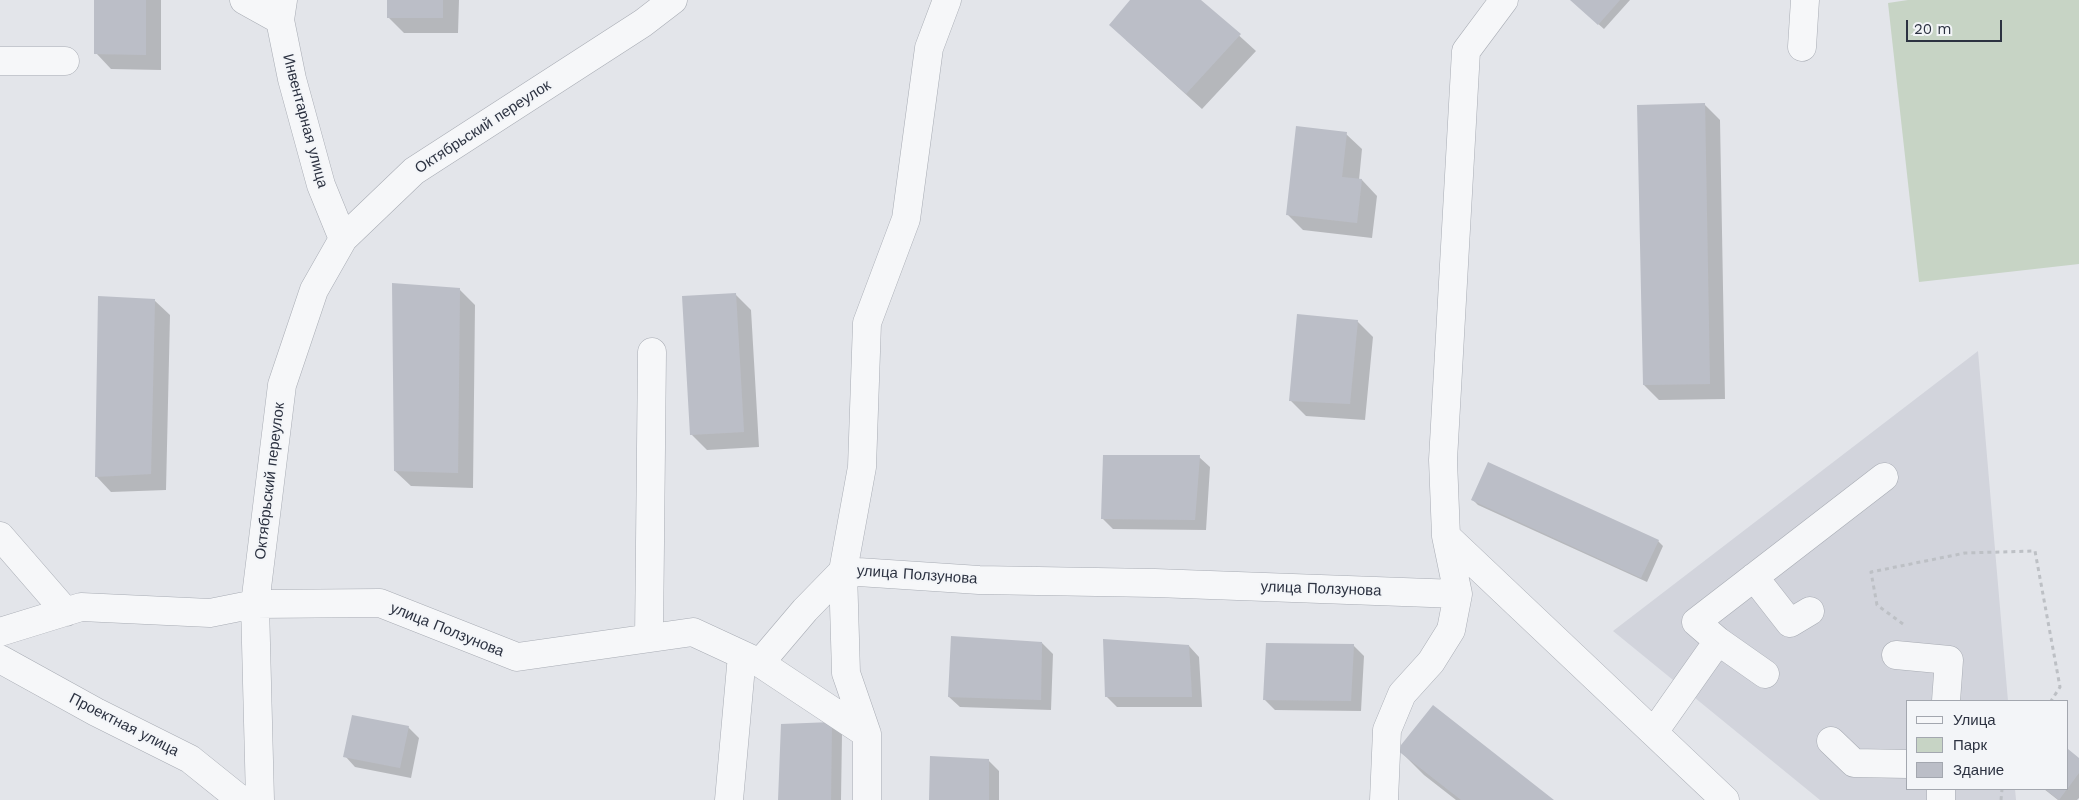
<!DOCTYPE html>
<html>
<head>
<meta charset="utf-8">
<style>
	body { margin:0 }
	#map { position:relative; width:2079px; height:800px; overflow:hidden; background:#e3e5ea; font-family:"Work Sans",sans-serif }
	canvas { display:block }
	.legend { position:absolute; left:1906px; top:700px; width:162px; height:90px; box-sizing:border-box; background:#f3f5f8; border:1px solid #a3a7af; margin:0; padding:6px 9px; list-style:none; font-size:15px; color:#2c3241 }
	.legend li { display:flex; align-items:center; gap:10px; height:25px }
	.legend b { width:25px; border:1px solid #a3a7af }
	.scale { position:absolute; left:1906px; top:20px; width:96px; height:22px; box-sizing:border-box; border:2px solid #2c3241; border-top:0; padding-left:6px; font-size:15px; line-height:18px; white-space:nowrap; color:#2c3241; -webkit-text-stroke:4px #f3f5f8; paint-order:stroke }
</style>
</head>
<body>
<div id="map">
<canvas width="2079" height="800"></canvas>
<ul class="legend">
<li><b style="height:6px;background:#f6f7f9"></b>Улица</li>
<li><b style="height:14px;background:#c7d4c5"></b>Парк</li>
<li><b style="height:14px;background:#bbbec7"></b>Здание</li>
</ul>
<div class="scale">20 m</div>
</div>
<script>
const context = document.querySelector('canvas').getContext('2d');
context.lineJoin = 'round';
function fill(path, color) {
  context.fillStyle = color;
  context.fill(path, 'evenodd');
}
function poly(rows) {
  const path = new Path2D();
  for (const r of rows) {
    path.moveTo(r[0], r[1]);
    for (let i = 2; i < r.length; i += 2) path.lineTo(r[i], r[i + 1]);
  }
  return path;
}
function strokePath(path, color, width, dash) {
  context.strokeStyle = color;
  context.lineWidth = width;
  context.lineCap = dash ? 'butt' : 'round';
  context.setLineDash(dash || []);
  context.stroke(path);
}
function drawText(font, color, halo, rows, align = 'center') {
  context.font = font + ' "Work Sans",sans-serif';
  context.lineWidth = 4;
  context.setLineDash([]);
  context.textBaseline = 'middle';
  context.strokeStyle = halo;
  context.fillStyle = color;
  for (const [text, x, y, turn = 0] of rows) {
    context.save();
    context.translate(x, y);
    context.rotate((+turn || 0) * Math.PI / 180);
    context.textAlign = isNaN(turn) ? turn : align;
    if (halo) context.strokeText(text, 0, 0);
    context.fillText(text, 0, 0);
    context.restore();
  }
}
const built = poly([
	[1978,351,2008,701,1908,701,1908,789,2015,789,2016,800,1820,800,1613,631]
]);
const green = poly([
	[1908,0,2079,0,2079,264,1919,282,1888,3]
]);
const shadow = poly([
	[96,0,161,0,161,70,111,69,96,53],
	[388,0,459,0,458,33,404,33,388,17],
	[1132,0,1200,0,1256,51,1202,109,1126,40],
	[1571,0,1630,0,1604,29],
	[1704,104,1720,120,1725,399,1659,400,1644,385],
	[1346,134,1362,149,1359,180,1362,180,1377,196,1372,238,1303,230,1287,214],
	[460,290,475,305,473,488,411,486,395,471],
	[735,294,751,310,759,447,707,450,691,434],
	[154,300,170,315,166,490,111,492,96,476],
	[1357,321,1373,337,1365,420,1306,416,1290,400],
	[1199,457,1210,467,1206,530,1113,529,1102,518],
	[1473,500,1658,541,1663,546,1647,582,1478,505],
	[1042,643,1053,654,1051,710,960,707,949,697],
	[1353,645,1364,656,1361,711,1275,710,1264,699],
	[1189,646,1199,657,1202,707,1117,707,1106,696],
	[832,724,842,734,841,800,780,800],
	[408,727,419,738,411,778,355,767,345,756],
	[1399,750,1552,800,1456,800,1424,775],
	[2068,751,2079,760,2079,798,2077,800,2058,800,2044,789,2068,789],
	[988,760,999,771,999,800,931,800]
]);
const building = poly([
	[94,0,146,0,146,55,94,54],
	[387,0,443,0,443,18,387,18],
	[1130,0,1201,0,1241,34,1186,94,1109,25],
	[1570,0,1620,0,1598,25],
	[1705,103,1710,384,1643,385,1637,105],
	[1296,126,1347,132,1342,177,1362,179,1357,223,1286,215],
	[392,283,460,288,458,473,394,471],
	[736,293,744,432,690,435,682,296],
	[98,296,155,299,151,474,95,477],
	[1297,314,1358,320,1350,404,1289,401],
	[1103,455,1200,455,1195,520,1101,519],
	[1488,462,1659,540,1641,578,1471,500],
	[951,636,1042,642,1041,700,948,697],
	[1103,639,1189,645,1192,697,1105,697],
	[1266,643,1354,644,1351,701,1263,700],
	[1433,705,1554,800,1461,800,1397,750],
	[352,715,409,726,400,768,343,757],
	[832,722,831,800,778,800,781,724],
	[2068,749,2079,758,2079,773,2068,788],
	[930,756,989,759,989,800,929,800],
	[2045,789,2067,789,2059,800]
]);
const path = poly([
	[1903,624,1877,605,1871,572,1965,553,2035,551,2060,687,2051,701],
	[2001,800,2002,789]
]);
const minor = poly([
	[244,0,280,20],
	[283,0,280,20,292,79,321,185,343,239],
	[673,0,643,23,414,171,343,239,314,290,282,385,255,604,380,603,517,657,693,632,760,663,805,610,843,571,979,580,1155,583,1458,594],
	[1802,47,1805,0],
	[0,61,65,61],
	[0,536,66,612],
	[1446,536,1725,800],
	[1754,577,1790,623,1810,611],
	[0,632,81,607,210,613,255,604,260,800],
	[649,638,652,352],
	[1718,641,1765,674],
	[1896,655,1949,660,1946,701],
	[0,659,96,712,190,759,241,800],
	[760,663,867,734,867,800],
	[1654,732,1718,641,1696,622,1884,477],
	[867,734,846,673,843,571,862,467,867,323,906,219,929,48,947,0],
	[1831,741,1854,763,1908,764],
	[729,800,742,655],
	[1384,800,1387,730,1402,694,1431,662,1451,630,1458,594,1446,536,1443,460,1466,51,1504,0],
	[1941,800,1941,789]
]);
const streetNames = [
	["Инвентарная улица",305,121,75],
	["Октябрьский переулок",483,127,-33],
	["Октябрьский переулок",270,481,-83],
	["улица Ползунова",917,575,4],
	["улица Ползунова",1321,589,2],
	["улица Ползунова",447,630,22],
	["Проектная улица",124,725,27]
];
fill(built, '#d2d4dc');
fill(green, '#c7d4c5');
fill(shadow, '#0003');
fill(building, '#bbbec7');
strokePath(minor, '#a8acb4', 29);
strokePath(path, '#bdc0c5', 3, [4, 4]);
strokePath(minor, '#f6f7f9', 28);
drawText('15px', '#2c3241', '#f3f5f8', streetNames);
</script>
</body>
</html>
